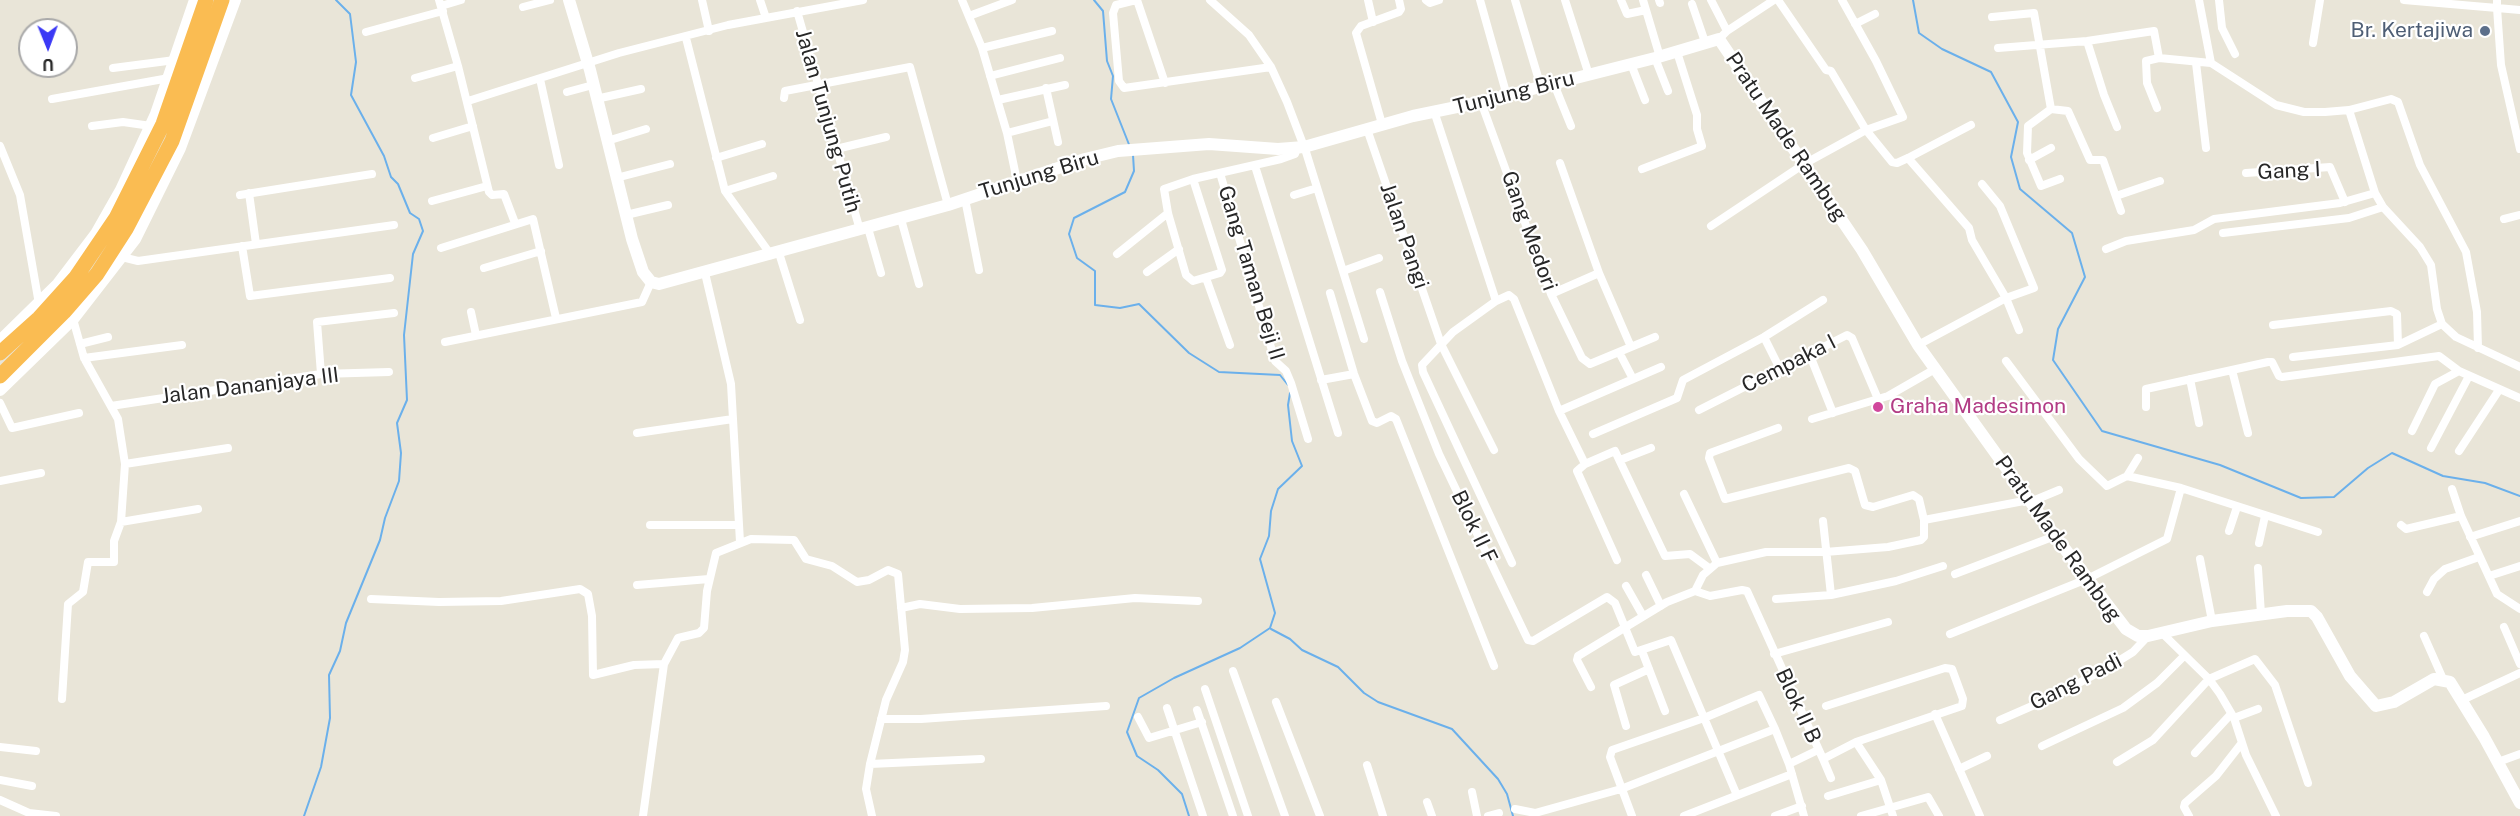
<!DOCTYPE html>
<html>
<head>
<meta charset="utf-8">
<style>
	body { margin:0 }
	#map { position:relative; width:2520px; height:816px; overflow:hidden; background:#e9e5d8; font-family:"Public Sans",sans-serif }
	canvas { display:block }
	.north { position:absolute; left:18px; top:18px; width:60px; height:60px; box-sizing:border-box; background:#fff; border:2px solid #a9a9a9; border-radius:50%; rotate:179deg; font-size:16px; font-weight:700; line-height:24px; text-align:center; color:#272727 }
	.north::after { content:''; display:block; margin:auto; width:21px; height:27px; background:#3b39f5; clip-path:polygon(50% 0,100% 100%,50% 72%,0 100%) }
</style>
</head>
<body>
<div id="map">
<canvas width="2520" height="816"></canvas>
<div class="north">U</div>
</div>
<script>
const context = document.querySelector('canvas').getContext('2d');
context.lineJoin = 'round';
function poly(rows) {
  const path = new Path2D();
  for (const r of rows) {
    path.moveTo(r[0], r[1]);
    for (let i = 2; i < r.length; i += 2) path.lineTo(r[i], r[i + 1]);
  }
  return path;
}
function strokePath(path, color, width, dash) {
  context.strokeStyle = color;
  context.lineWidth = width;
  context.lineCap = dash ? 'butt' : 'round';
  context.setLineDash(dash || []);
  context.stroke(path);
}
function drawText(font, color, halo, rows, align = 'center') {
  context.font = font + ' "Public Sans",sans-serif';
  context.lineWidth = 4.5;
  context.setLineDash([]);
  context.textBaseline = 'middle';
  context.strokeStyle = halo;
  context.fillStyle = color;
  for (const [text, x, y, turn = 0] of rows) {
    context.save();
    context.translate(x, y);
    context.rotate((+turn || 0) * Math.PI / 180);
    context.textAlign = isNaN(turn) ? turn : align;
    if (halo) context.strokeText(text, 0, 0);
    context.fillText(text, 0, 0);
    context.restore();
  }
}
const stream = poly([
	[1094,0,1103,11,1107,61,1113,76,1111,99,1130,147],
	[1913,0,1919,33,1942,49,1991,72,2018,122,2011,157,2020,189,2072,233,2085,277,2058,329,2053,360,2102,431,2220,465,2301,498,2334,497,2368,468,2392,453,2443,476,2485,483,2520,496],
	[1133,155,1134,171,1125,192,1074,218,1069,234,1077,258,1095,271,1095,305,1120,308,1139,304,1189,353,1219,372,1280,375,1288,385],
	[1271,629,1290,639,1302,650,1338,667,1364,693,1378,702,1452,729,1498,779,1507,794,1513,816],
	[304,816,321,767,330,718,329,675,340,651,346,623,380,540,385,518,399,481,401,453,397,423,407,400,404,335,413,254,423,231,419,219,410,213,398,184,391,177,384,156,351,95,356,62,350,14,336,0],
	[1189,816,1182,794,1158,770,1137,756,1127,732,1139,698,1174,678,1240,648,1270,628,1275,613,1260,559,1269,536,1271,511,1278,489,1302,466,1292,441,1288,405,1290,393]
]);
const street = poly([
	[439,0,458,66,489,192,492,195,504,194,515,223],
	[702,0,709,31],
	[760,0,766,18],
	[962,0,982,48,1007,133,1017,181],
	[1136,0,1116,5,1113,13,1119,81,1124,88,1271,67],
	[1137,0,1165,83],
	[1210,0,1249,35,1271,67,1287,102,1306,152,1364,339],
	[1368,0,1373,22],
	[1426,0,1430,3,1439,0],
	[1480,0,1507,96],
	[1515,0,1541,87],
	[1565,0,1589,75],
	[1621,0,1627,14,1646,10],
	[1643,0,1660,57],
	[1659,0,1660,3],
	[1711,0,1727,31],
	[1778,0,1826,70,1831,71,1866,130,1892,162,1897,163,1908,158,1971,125],
	[2199,0,2211,63,2276,105,2304,112,2325,112,2349,110,2391,99,2398,102,2420,165,2466,252,2477,312,2478,348],
	[2219,0,2222,28,2235,54],
	[2404,0,2497,8,2501,65,2520,149],
	[2497,0,2497,8,2520,10],
	[1692,4,1705,42],
	[441,6,461,0],
	[523,7,550,0],
	[797,11,860,230],
	[969,16,1012,0],
	[1992,17,2034,13,2051,109],
	[1855,24,1875,14],
	[366,32,443,11],
	[686,38,725,191,771,255],
	[1719,39,1727,31,1774,0],
	[2087,41,2104,95,2117,127],
	[2313,43,2320,0],
	[982,48,1052,31],
	[1998,48,2087,41,2154,31,2159,58,2211,63],
	[1655,58,1668,91],
	[2196,63,2206,148],
	[1631,64,1645,100],
	[113,68,175,60],
	[990,76,1060,58],
	[415,78,458,66],
	[540,79,559,165],
	[1554,84,1571,126],
	[1046,88,1058,142],
	[567,92,593,85],
	[784,98,785,91,910,67,948,205],
	[52,99,169,78],
	[596,99,641,89],
	[998,100,1065,85],
	[468,101,619,53,728,25,863,0],
	[1481,102,1551,294,1582,358,1590,364,1655,337],
	[2157,108,2147,83,2146,61,2159,58],
	[2349,110,2375,193,2383,207,2420,247,2431,265,2437,309,2442,324,2456,337,2520,367],
	[1434,111,1496,301],
	[1382,124,1356,33,1361,26,1399,12,1401,9,1399,0],
	[92,126,123,122,151,126],
	[1367,129,1441,344,1494,450],
	[1007,133,1053,121],
	[433,138,473,126],
	[607,141,646,129],
	[0,146,20,195,39,304],
	[836,149,886,137],
	[716,158,762,144],
	[1908,158,1969,228,1972,240,2006,298,2019,330],
	[2029,160,2051,148],
	[1560,163,1599,273],
	[1255,166,1338,433],
	[1642,169,1702,146,1697,129,1697,115,1677,52],
	[1220,173,1275,361,1286,371,1291,383,1308,439],
	[2246,173,2330,167,2345,202],
	[616,178,670,164],
	[1193,179,1222,270,1220,273,1193,281,1186,275,1168,213,1164,189,1193,179,1281,159,1295,154,1297,148],
	[2060,179,2041,186,2027,153,2028,126,2051,109,2068,111,2090,160,2103,160,2121,211],
	[725,191,773,176],
	[249,193,256,244],
	[240,195,372,174],
	[1294,195,1317,188],
	[2116,196,2160,181],
	[965,199,979,270],
	[432,201,487,186],
	[626,215,668,205],
	[901,219,919,284],
	[2504,219,2520,215],
	[1711,226,1804,164,1866,130,1903,117,1876,61,1842,0],
	[868,228,881,273],
	[2223,233,2349,218,2383,207],
	[242,246,250,296,390,278],
	[441,248,533,219,556,318],
	[2106,249,2126,241,2194,230,2214,219,2340,203,2375,193],
	[779,253,800,320],
	[1117,254,1168,213],
	[122,257,138,261,394,225],
	[484,268,541,251],
	[1343,271,1379,258],
	[1147,272,1179,249],
	[705,273,731,384,740,542],
	[1206,278,1230,345],
	[1380,292,1402,361,1439,454,1528,640,1533,641,1607,597,1615,603,1635,652,1671,640,1736,793],
	[1330,293,1354,374,1372,421,1377,423,1391,416,1396,419,1494,666],
	[1551,294,1599,273,1631,347],
	[471,312,476,335],
	[2273,325,2391,311,2397,314,2398,345],
	[1764,337,1780,369],
	[445,342,642,302,651,282],
	[80,344,108,337],
	[1918,345,2006,298,2034,288,2000,206,1982,184],
	[1619,352,1633,379],
	[1809,353,1833,413],
	[2293,357,2398,345,2442,324],
	[84,358,182,345],
	[2006,361,2079,459,2107,486,2127,476,2181,488,2318,532],
	[2232,370,2248,433],
	[321,374,317,322,394,313],
	[2190,379,2199,423],
	[1321,380,1354,374],
	[0,403,12,428,79,413],
	[111,406,321,374,389,372],
	[2146,407,2146,389,2268,362,2272,362,2279,376,2282,377,2439,356,2459,371],
	[1699,410,1847,335,1852,338,1878,399],
	[1559,411,1661,367],
	[1812,419,1888,396,1935,369],
	[1778,428,1710,453,1709,458,1725,499,1849,468,1855,471,1865,505,1873,507,1913,495,1919,499,1924,520],
	[2412,431,2435,384,2459,371,2520,398],
	[637,433,733,419],
	[1593,434,1677,398,1683,380,1764,337,1823,300],
	[2431,448,2469,376],
	[2459,451,2499,390],
	[1620,460,1651,448],
	[125,464,228,448],
	[1585,464,1577,471,1617,560],
	[2127,476,2138,458],
	[0,481,41,473],
	[2452,489,2461,516,2497,594,2520,609],
	[1684,494,1717,563],
	[2030,502,2059,490],
	[1823,521,1831,595],
	[121,522,198,509],
	[650,525,739,525],
	[2401,525,2406,529,2461,516],
	[2229,531,2237,507],
	[2470,537,2520,521],
	[2259,543,2265,516],
	[2200,559,2212,621],
	[1512,563,1423,372,1422,365,1453,332,1496,301,1509,295,1514,299,1559,411,1585,464,1615,451,1665,556,1690,554,1709,568],
	[2258,568,2261,614],
	[1955,574,2055,536],
	[1646,575,1661,606],
	[2489,576,2520,566],
	[637,585,709,579],
	[1626,586,1643,616],
	[1695,591,1710,596,1742,590,1747,591,1823,759,1856,742,1881,780,1893,816],
	[2427,592,2434,579,2445,569,2479,557],
	[371,599,439,602,501,601,580,589,588,594,592,616,593,675,634,665,664,664],
	[1776,599,1831,595,1896,581,1943,566],
	[901,608,920,604,960,609,1032,608,1135,598,1198,601],
	[2504,627,2520,664],
	[2161,632,2209,679,2220,694,2234,718,2246,755,2276,816],
	[1950,634,2087,579,2167,539,2181,488],
	[2424,636,2443,679],
	[1642,651,1665,711],
	[1774,654,1888,622],
	[1233,671,1285,816],
	[1591,687,1577,660,1578,656,1667,602,1695,591,1703,575,1717,563,1766,552,1825,552,1888,547,1921,540,1924,537,1924,520,2029,500],
	[1205,689,1248,816],
	[62,699,68,604,83,592,88,562,114,562,114,541,121,522,125,464,118,419,84,358,73,319],
	[2462,700,2520,673],
	[1276,702,1320,816],
	[1826,706,1945,668,1952,669,1963,699,1962,706,1856,742],
	[1167,708,1203,816],
	[1197,710,1233,816],
	[1935,714,1980,816],
	[1138,717,1149,738,1202,722],
	[2234,718,2258,709],
	[881,719,921,719,1106,706],
	[2000,720,2055,696,2112,665,2133,652,2148,636],
	[1626,726,1614,685,1649,669],
	[2042,746,2123,708,2157,683,2184,656],
	[0,747,36,751],
	[2195,753,2231,714],
	[1823,759,1831,778],
	[2117,762,2153,740,2209,679,2255,659,2275,685,2308,783],
	[2498,762,2520,754],
	[870,764,981,759],
	[1789,764,1818,750],
	[1367,765,1383,816],
	[1959,769,1987,756],
	[0,780,32,786],
	[1472,792,1477,816],
	[1828,796,1881,780],
	[0,800,29,813,56,816],
	[1427,802,1432,816],
	[1515,809,1535,813,1621,789,1775,729,1789,764,1804,816],
	[643,816,664,664,678,638,699,633,704,628,707,591,716,553,751,539,794,540,806,559,832,566,857,582,869,580,888,570,898,574,905,650,903,662,886,700,870,764,866,789,872,816],
	[1488,816,1499,813],
	[1632,816,1610,757,1612,750,1704,718,1759,695,1775,729],
	[1684,816,1792,774],
	[1775,816,1802,806],
	[1861,816,1928,797,1939,816],
	[2189,816,2184,807,2185,803,2216,776,2241,744]
]);
const secondary = poly([
	[569,0,590,70,632,239,643,272,651,282,659,284,948,205,1085,159,1118,151,1209,144,1278,149,1304,147,1413,116,1481,102,1655,58,1719,39,1862,250,1918,345,2055,536,2126,629,2138,636,2148,636,2212,621,2287,611,2311,611,2317,617,2350,676,2376,706,2394,702,2434,679,2450,682,2484,737,2520,803],
	[0,341,58,284,96,234,121,190,156,114,195,0],
	[0,390,73,319,135,239,180,148,235,0]
]);
const highway = poly([
	[0,353,39,318,76,277,116,218,163,124,206,0],
	[0,376,64,312,97,274,126,229,172,141,222,0]
]);
const markers = [
	[2485,31,6,"#5c6f8a"],
	[1878,407,6,"#d1479c"]
];
const serviceNames = [
	["Br. Kertajiwa",2473,31]
];
const streetNames = [
	["Tunjung Biru",1514,93,-14],
	["Jalan Tunjung Putih",828,121,74],
	["Pratu Made Rambug",1786,137,56],
	["Gang I",2289,171,-3],
	["Tunjung Biru",1039,175,-17],
	["Gang Medori",1529,231,70],
	["Jalan Pangi",1404,236,71],
	["Gang Taman Beji II",1251,273,73],
	["Cempaka I",1789,364,-27],
	["Jalan Dananjaya III",250,386,-7],
	["Blok II F",1474,527,64],
	["Pratu Made Rambug",2058,539,54],
	["Gang Padi",2076,682,-27],
	["Blok II B",1798,706,65]
];
const hotelNames = [
	["Graha Madesimon",1890,407]
];
strokePath(stream, '#6bb0eb', 2);
strokePath(street, '#fff', 8);
strokePath(secondary, '#fff', 12);
strokePath(highway, '#fabc52', 15);
for (const [x, y, r, color] of markers) {
  const dot = new Path2D();
  dot.arc(x, y, r, 0, 2 * Math.PI);
  context.fillStyle = color;
  context.fill(dot);
  strokePath(dot, '#fff', 2);
}
drawText('21px', '#4e5e75', '#fff', serviceNames, 'right');
drawText('21px', '#272727', '#fff', streetNames);
drawText('21px', '#b23c85', '#fff', hotelNames, 'left');
</script>
</body>
</html>
